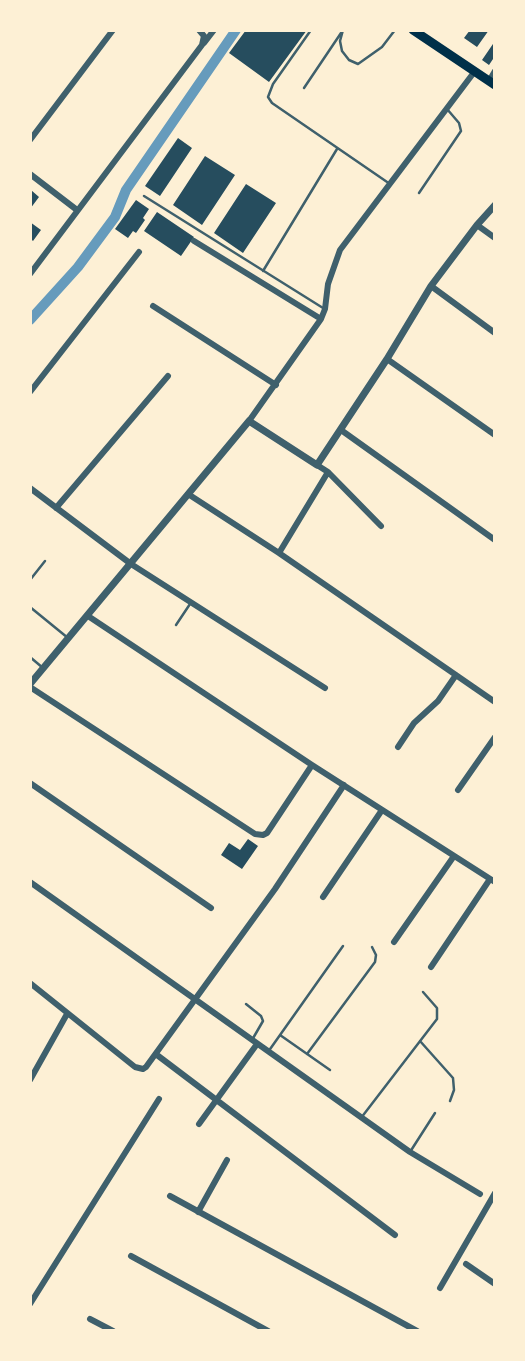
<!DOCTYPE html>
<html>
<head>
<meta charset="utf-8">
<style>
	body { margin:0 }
	#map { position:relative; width:525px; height:1361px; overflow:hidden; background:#fdf0d5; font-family:"Fira Sans",sans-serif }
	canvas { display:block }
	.frame { position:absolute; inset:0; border:32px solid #fdf0d5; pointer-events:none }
</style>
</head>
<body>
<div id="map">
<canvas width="525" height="1361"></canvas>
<div class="frame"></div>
</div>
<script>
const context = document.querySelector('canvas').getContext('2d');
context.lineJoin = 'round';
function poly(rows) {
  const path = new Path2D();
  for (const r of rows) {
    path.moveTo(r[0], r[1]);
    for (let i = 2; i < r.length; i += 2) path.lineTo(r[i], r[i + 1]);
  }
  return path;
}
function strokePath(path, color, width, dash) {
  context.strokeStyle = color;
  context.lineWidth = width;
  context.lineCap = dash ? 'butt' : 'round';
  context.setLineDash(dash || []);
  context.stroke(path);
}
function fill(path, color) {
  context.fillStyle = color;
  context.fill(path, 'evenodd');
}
const canal = poly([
	[30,320,78,267,115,217,126,190,236,30]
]);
const building = poly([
	[246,30,307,30,269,82,229,53],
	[470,30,489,30,477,47,464,38],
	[495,41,495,56,489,65,482,60],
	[178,138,192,148,160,196,145,186],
	[205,156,235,175,202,225,173,205],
	[246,184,276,203,243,253,214,233],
	[31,190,39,197,30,209,30,192],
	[136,200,149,209,143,218,145,220,136,233,133,231,128,238,115,229],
	[157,212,194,237,181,256,144,231],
	[30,222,41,230,33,241,30,238],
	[248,839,258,846,242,869,221,855,229,843,240,850]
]);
const service = poly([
	[311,30,273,84,268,97,272,103,390,184],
	[343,30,340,41,342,51,349,60,358,64,382,47,395,30],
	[304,88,341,33],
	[419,193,461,131,459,123,447,109],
	[144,196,323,308],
	[263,271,337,149],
	[30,580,45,561],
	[30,607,68,638],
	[176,625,190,604],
	[30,657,43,668],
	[246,1004,261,1016,263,1021,252,1040],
	[280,1035,330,1070],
	[420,1041,453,1078,454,1090,450,1101],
	[268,1052,343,946],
	[307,1054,375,962,376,955,372,947],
	[361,1118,437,1019,437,1008,423,992],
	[410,1152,435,1113]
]);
const minor = poly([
	[204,43,214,30],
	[489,81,495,71],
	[30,140,113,30],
	[30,174,77,210],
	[477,225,495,238],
	[194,241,321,319],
	[30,274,202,45,204,36,199,30],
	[431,286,495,333],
	[153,306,276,385],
	[387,359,495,435],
	[30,392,139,252],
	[249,421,321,319,325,309,328,284,340,250,475,71],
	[341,430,495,540],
	[317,465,328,472,381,526],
	[30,488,131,564,325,688],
	[188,494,279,553,495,702],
	[56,508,168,376],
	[279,553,328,472],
	[88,616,312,765,495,882],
	[30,687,255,834,263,835,267,833,312,765],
	[398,747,414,723,438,701,456,675],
	[30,783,211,908],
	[458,790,495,737],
	[30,882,410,1152,480,1194],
	[323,897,382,810],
	[394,942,454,856],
	[431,967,490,879],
	[30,983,135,1067,143,1069,146,1067,275,889,344,785],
	[157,1055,395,1235],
	[30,1080,67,1014],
	[199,1124,257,1044],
	[170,1196,417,1331],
	[198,1212,227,1160],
	[131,1256,268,1331],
	[466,1264,495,1284],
	[440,1288,495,1193],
	[30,1304,159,1099],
	[90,1319,113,1331]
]);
const tertiary = poly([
	[30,684,249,421,317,465,387,359,431,286,477,225,495,205]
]);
const secondary = poly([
	[413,30,495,85]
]);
strokePath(canal, '#669bbc', 10);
fill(building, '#264d5e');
strokePath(service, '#3f606c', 2.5);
strokePath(minor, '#3f606c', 6);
strokePath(tertiary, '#3f606c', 7);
strokePath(secondary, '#003049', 9);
</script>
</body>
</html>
